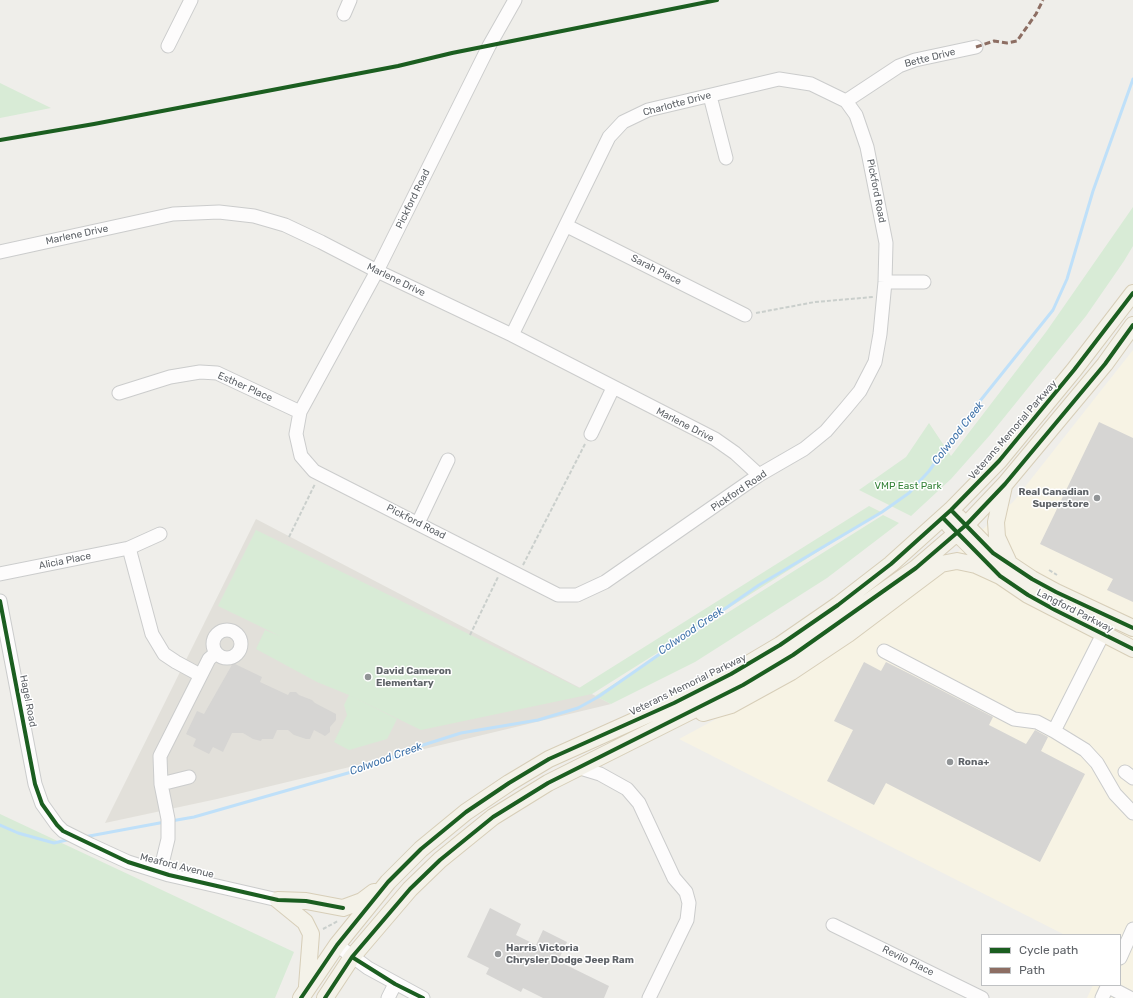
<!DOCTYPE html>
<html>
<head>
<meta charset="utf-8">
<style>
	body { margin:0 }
	#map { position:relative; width:1133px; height:998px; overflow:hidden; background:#efeeea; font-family:Rubik,sans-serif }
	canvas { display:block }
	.legend { position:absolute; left:981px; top:934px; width:140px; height:52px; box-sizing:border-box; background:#fff; border:1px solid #bfc1c3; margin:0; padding:5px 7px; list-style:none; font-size:12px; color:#5f6368 }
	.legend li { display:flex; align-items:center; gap:8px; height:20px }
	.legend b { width:20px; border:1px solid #bfc1c3 }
</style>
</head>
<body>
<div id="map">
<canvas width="1133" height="998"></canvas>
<ul class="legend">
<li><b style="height:5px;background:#1b5e20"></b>Cycle path</li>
<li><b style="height:5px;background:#8d6e63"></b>Path</li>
</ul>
</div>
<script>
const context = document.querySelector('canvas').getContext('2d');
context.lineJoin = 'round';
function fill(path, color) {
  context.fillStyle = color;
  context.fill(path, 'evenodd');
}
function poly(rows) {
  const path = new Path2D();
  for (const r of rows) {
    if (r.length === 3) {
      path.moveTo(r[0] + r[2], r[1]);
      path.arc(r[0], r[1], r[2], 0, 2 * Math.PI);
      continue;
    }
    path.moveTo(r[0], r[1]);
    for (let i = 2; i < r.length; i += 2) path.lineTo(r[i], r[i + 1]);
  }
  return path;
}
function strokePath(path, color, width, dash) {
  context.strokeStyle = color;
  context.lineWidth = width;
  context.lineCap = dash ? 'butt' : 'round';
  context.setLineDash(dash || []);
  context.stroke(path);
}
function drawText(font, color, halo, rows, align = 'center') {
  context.font = font + ' Rubik,sans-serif';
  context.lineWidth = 3;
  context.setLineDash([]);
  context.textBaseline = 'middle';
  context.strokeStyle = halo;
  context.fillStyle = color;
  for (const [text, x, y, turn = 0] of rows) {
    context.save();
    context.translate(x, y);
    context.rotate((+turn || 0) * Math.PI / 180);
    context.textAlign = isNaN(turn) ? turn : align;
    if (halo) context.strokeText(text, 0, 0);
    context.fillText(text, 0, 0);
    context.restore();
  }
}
const commercial = poly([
	[1133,350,1133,998,1087,998,1093,985,1120,985,1120,935,1065,935,679,739,796,676,906,599,1013,502]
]);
const education = poly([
	[256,519,611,704,217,799,105,823]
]);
const green = poly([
	[0,83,51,108,0,118],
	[1133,207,1133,246,1124,261,1086,316,990,435,951,479,911,516,859,490,906,457,929,423,951,456,1046,332],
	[869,506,881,512,592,694,421,730,349,695,317,682,256,649,265,630,280,636,218,606,256,530,579,688],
	[883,515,899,523,827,578,695,662,611,704,595,696],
	[349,695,397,719,387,739,349,750,334,742,347,715,344,705],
	[0,814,294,952,275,998,0,998]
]);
const stream = poly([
	[171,821,194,817,369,767,420,746,461,733,538,720,578,708,598,697,759,585,882,512,909,493,929,471,980,401,1053,310,1067,279,1093,191,1133,79],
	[0,825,18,833,54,843,71,839],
	[84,837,165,822]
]);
const building = poly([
	[1099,422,1133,438,1133,602,1107,590,1113,579,1040,544],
	[864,662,881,671,886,662,910,674,993,717,989,725,1026,744,1035,730,1048,737,1041,751,1085,774,1040,862,886,783,874,805,827,781,853,730,834,721],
	[233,663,262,677,260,682,288,695,290,692,296,692,299,695,312,700,315,703,336,714,336,720,330,727,330,732,325,736,314,730,310,739,306,739,294,735,288,730,277,730,273,739,262,739,261,741,253,739,243,733,232,733,223,752,213,747,209,754,193,746,196,739,186,734,197,711,204,714],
	[490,908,521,924,516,935,536,945,543,930,567,942,558,961,609,986,604,998,543,998,523,988,521,992,486,974,489,968,467,957]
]);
const path = poly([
	[756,313,815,302,873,297],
	[289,537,315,484],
	[523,565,585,444],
	[1049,570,1057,575],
	[470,635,498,577],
	[323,929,338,921]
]);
const minor = poly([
	[344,14,350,0],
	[168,46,191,0],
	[710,96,726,158],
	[846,101,899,66,915,60,976,47],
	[567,226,745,315],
	[0,252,173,214,219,212,254,216,285,225,321,242,377,271,512,335,715,439,735,453,759,475],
	[885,282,924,282],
	[512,335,609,137,623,122,648,110,779,79,811,84,846,101,856,115,867,147,886,243,885,282,880,334,875,362,860,391,845,409,826,431,804,449,759,475,605,582,577,595,558,595,314,471,301,456,296,434,300,412,377,271,489,46,515,0],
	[119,393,170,377,200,372,217,373,300,412],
	[591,434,613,388],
	[418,523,448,460],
	[129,548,160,534],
	[0,574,129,548,152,634,164,654,176,662,200,675],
	[0,601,35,784,42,804,57,825,63,831,91,845,128,862,169,875,278,900],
	[227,644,14],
	[1103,634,1054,731,1085,750,1097,763,1115,794,1133,813],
	[884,651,1014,719,1037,722,1054,731],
	[577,767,600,774,627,789,639,803,674,878,686,892,689,903,687,920,649,998],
	[1125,772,1133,778],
	[161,784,189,777],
	[160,872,168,839,168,819,161,784,160,756,209,659,216,653],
	[833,925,982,998],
	[337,945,368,968,423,998],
	[1120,958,1133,929],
	[1107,986,1130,998],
	[388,998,395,984],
	[1102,998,1108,985]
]);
const major = poly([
	[1004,486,996,522,997,537,1009,563],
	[958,517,993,553,1032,579,1056,592,1133,628],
	[949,525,1000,576,1028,595,1133,649],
	[703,713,731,705,791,672,848,634,941,564,957,561,976,565,1000,576],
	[278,900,306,901,343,908,362,901,374,892],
	[278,900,305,922,311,934,307,986],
	[301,998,337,945,388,882,421,849,466,812,509,783,549,759,674,703,731,674,780,645,838,605,891,564,951,510,999,461,1074,370,1133,293],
	[325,998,352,957,410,889,440,860,493,817,548,783,743,685,793,655,916,568,966,525,1005,484,1105,364,1133,325]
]);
const quiet = poly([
	[976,47,994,41,1007,43,1017,41,1036,14,1043,0]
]);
const cycleway = poly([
	[0,140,94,124,398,66,452,53,717,0],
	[951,510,993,553,1032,579,1056,592,1133,628],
	[943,518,1000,576,1028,595,1055,610,1133,649],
	[0,601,35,784,42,804,57,825,63,831,128,862,169,875,278,900,306,901,343,908],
	[352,957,395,984,423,998],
	[301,998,337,945,388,882,421,849,466,812,509,783,549,759,674,703,731,674,780,645,838,605,891,564,951,510,999,461,1074,370,1133,293],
	[325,998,352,957,410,889,440,860,493,817,548,783,743,685,793,655,916,568,966,525,1005,484,1105,364,1133,325]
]);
const markers = [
	[1097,498,4,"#919496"],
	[368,677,4,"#919496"],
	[950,762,4,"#919496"],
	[498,954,4,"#919496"]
];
const streetNames = [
	["Bette Drive",930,58,-14],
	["Charlotte Drive",677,104,-15],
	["Pickford Road",876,191,79],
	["Pickford Road",413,199,-64],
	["Marlene Drive",77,235,-12],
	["Sarah Place",656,270,27],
	["Marlene Drive",396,280,26],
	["Esther Place",245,387,24],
	["Marlene Drive",685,425,27],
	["Veterans Memorial Parkway",1013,430,-49],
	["Pickford Road",739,491,-34],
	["Pickford Road",416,522,27],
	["Alicia Place",65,561,-11],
	["Langford Parkway",1075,611,27],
	["Veterans Memorial Parkway",688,685,-26],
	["Hagel Road",28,701,79],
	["Meaford Avenue",177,866,14],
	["Revilo Place",908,961,26]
];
const parkNames = [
	["VMP East Park",908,486]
];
const poiNames = [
	["Real Canadian",1089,492,"right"],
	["Superstore",1089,504,"right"],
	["David Cameron",376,671],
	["Elementary",376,683],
	["Rona+",958,762],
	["Harris Victoria",506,948],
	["Chrysler Dodge Jeep Ram",506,960]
];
const waterNames = [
	["Colwood Creek",958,433,-52],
	["Colwood Creek",691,631,-34],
	["Colwood Creek",386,759,-20]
];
fill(commercial, '#f7f3e4');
fill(education, '#e2e0da');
fill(green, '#d8ebd6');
strokePath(stream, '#bfe0f9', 3);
fill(building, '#d6d5d3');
strokePath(minor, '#cbcccc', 15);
strokePath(major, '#d7ceb8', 18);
strokePath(path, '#cacfcc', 2, [4, 2]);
strokePath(minor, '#fdfcfc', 13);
strokePath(major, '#f4f2e9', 16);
strokePath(quiet, '#8d6e63', 3, [6, 3]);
strokePath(cycleway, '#1b5e20', 4);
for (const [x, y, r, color] of markers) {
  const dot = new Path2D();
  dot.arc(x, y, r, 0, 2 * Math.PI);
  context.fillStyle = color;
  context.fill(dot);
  strokePath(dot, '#fff', 1.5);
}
drawText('10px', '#5f6368', '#fff', streetNames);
drawText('10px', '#348238', '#fff', parkNames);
drawText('bold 10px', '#5f6368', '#fff', poiNames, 'left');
drawText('italic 11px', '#4174aa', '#fff', waterNames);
</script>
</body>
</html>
